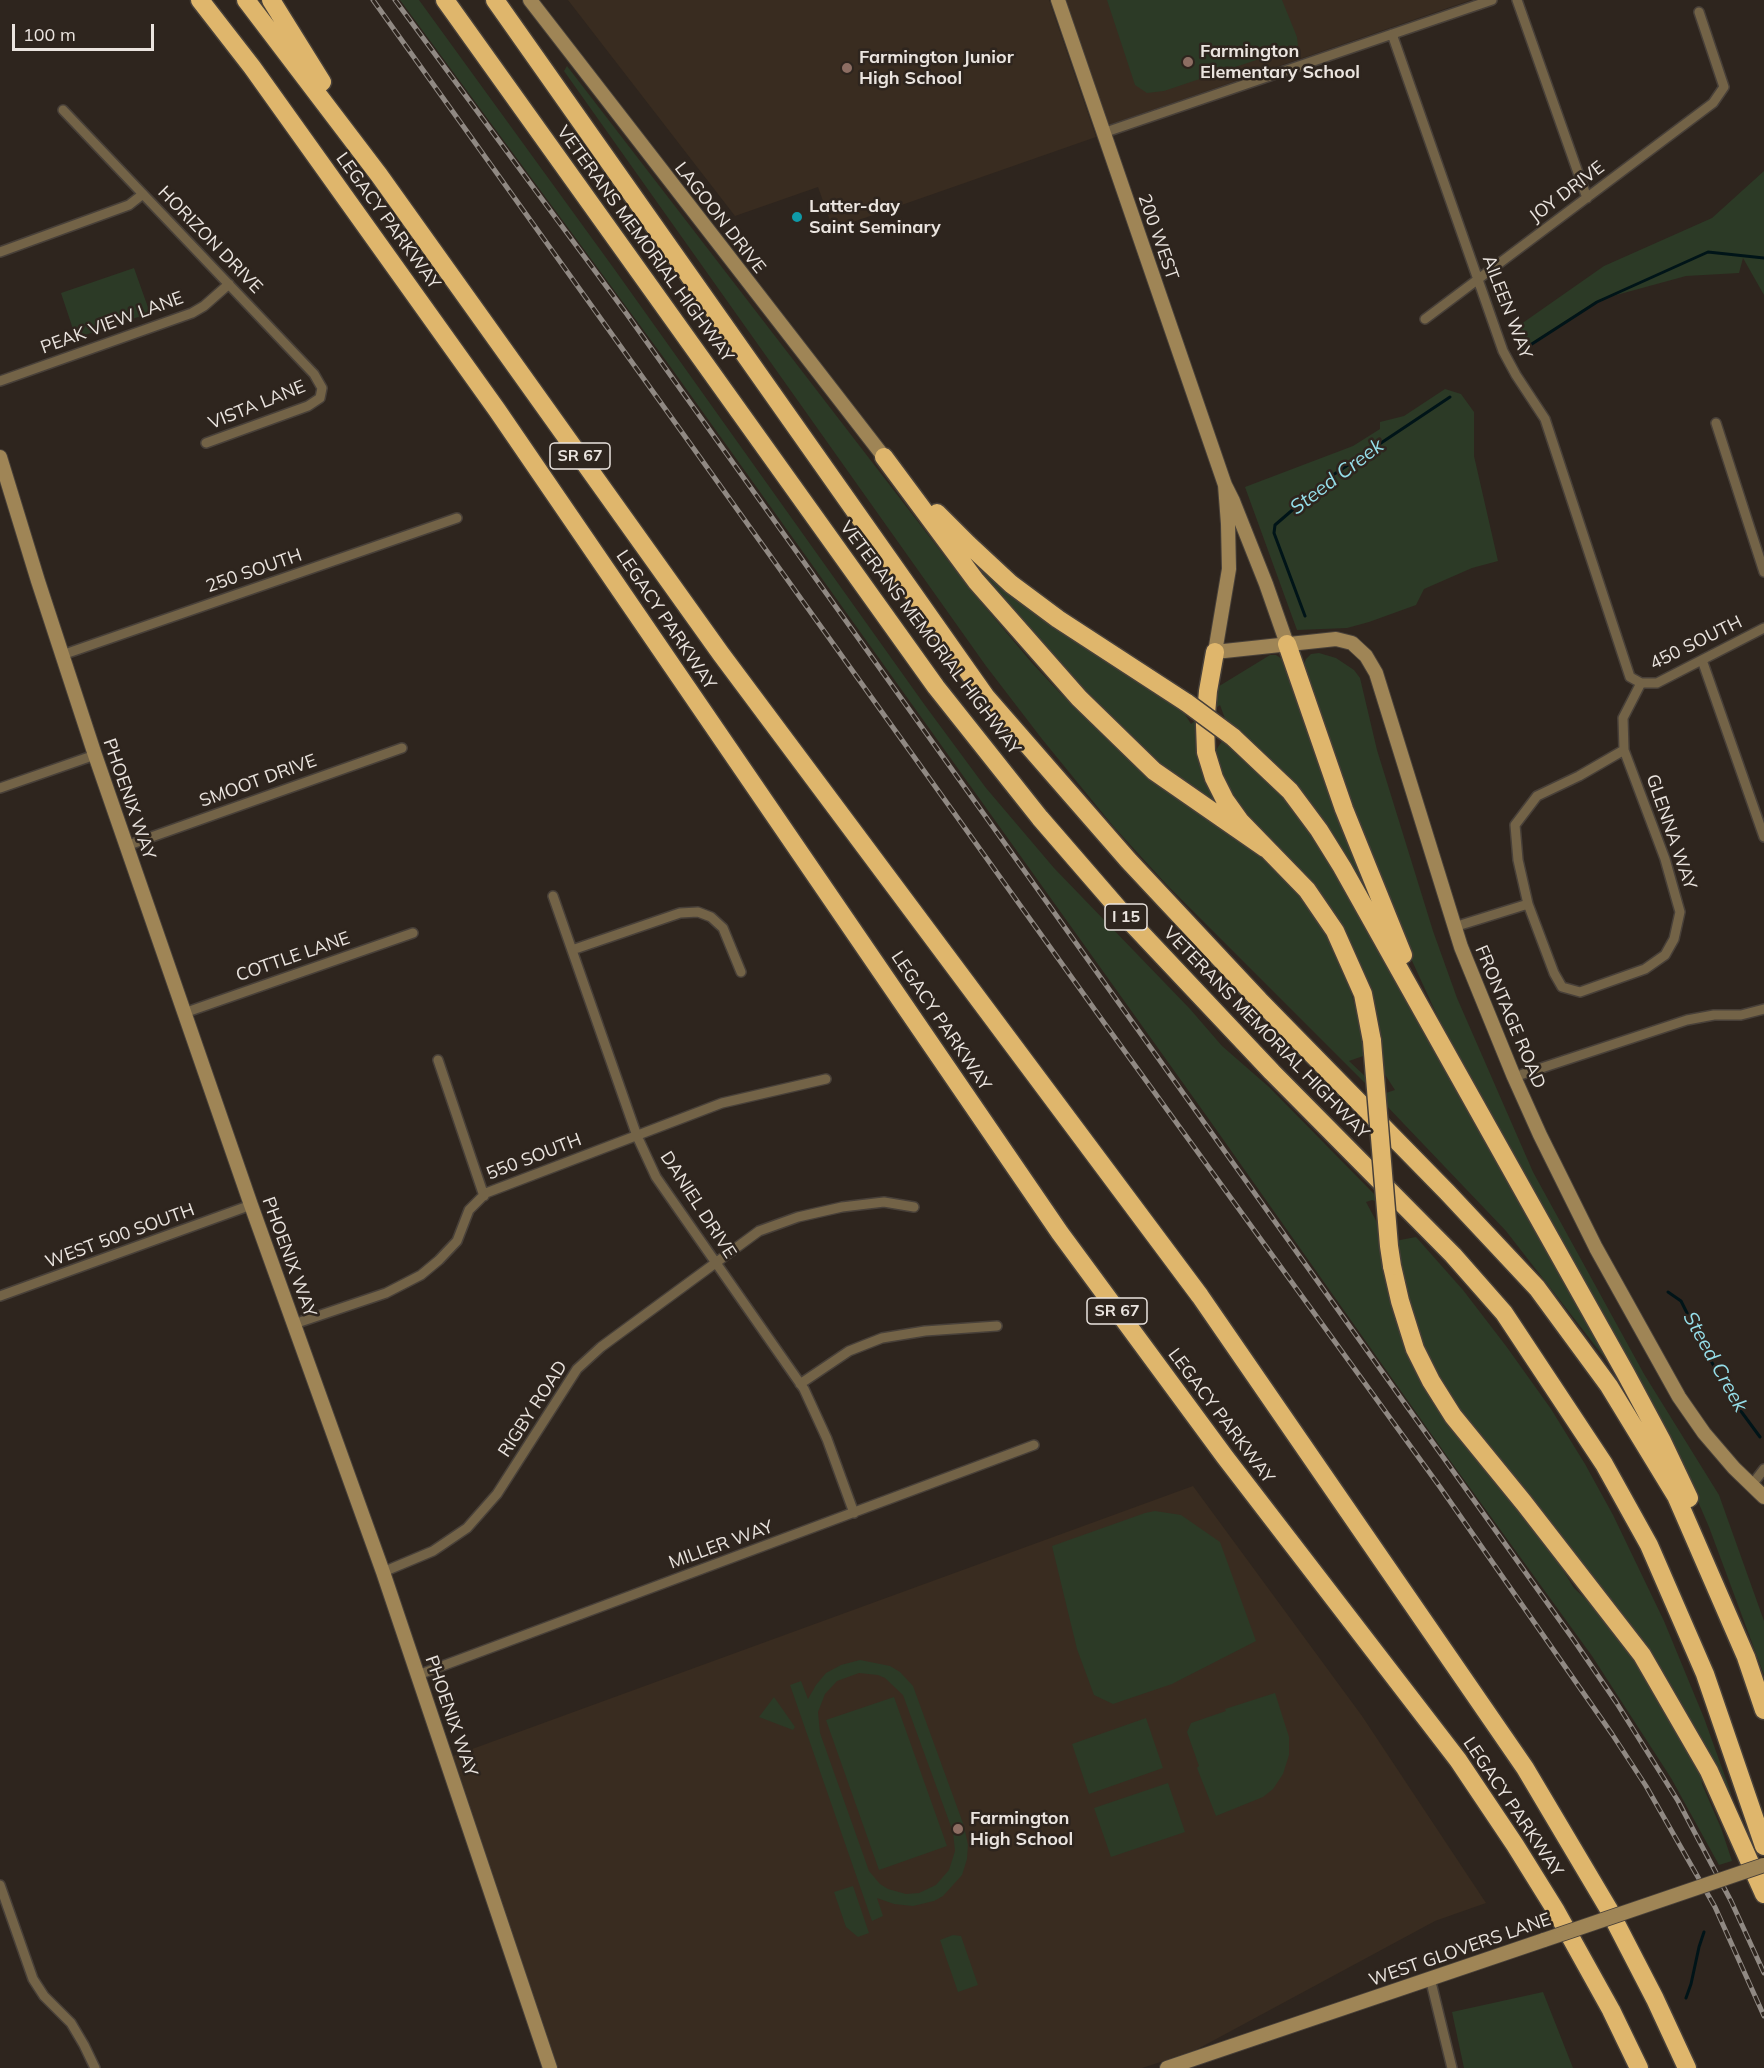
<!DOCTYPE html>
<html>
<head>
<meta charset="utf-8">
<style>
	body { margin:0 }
	#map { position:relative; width:1764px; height:2068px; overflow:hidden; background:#2e251e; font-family:Mulish,sans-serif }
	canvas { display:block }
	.scale { position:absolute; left:12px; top:24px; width:142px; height:27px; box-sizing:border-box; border:3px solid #eae4df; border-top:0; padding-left:8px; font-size:18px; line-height:21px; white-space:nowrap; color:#eae4df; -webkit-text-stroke:4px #2e251e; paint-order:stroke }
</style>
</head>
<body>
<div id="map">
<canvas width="1764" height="2068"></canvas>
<div class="scale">100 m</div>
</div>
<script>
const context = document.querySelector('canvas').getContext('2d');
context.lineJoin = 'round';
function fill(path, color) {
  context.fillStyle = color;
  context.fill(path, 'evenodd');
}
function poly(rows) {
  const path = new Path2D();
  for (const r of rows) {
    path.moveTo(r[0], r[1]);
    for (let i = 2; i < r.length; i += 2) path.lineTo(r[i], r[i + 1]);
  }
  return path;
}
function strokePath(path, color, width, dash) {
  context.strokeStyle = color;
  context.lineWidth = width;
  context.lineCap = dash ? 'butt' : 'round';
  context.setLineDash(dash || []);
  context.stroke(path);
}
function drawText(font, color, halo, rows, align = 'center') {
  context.font = font + ' Mulish,sans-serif';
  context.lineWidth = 5;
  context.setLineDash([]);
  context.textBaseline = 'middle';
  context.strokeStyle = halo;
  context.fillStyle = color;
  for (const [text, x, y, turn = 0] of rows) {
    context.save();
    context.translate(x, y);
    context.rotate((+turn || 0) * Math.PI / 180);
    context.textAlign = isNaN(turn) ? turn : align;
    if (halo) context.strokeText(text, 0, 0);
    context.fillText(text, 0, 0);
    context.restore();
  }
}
const built = poly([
	[568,0,1049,0,1096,137,833,229,818,187,735,216],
	[1065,0,1471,0,1108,125],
	[1193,1486,1362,1716,1486,1903,1435,1921,1192,2052,1142,2068,557,2068,453,1756]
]);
const green = poly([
	[400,0,419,0,615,270,924,704,986,788,1054,868,1190,1009,1222,1046,1269,1087,1378,1198,1378,1202,1372,1200,1366,1202,1380,1228,1446,1420,1558,1562,1574,1588,1599,1612,1657,1693,1701,1769,1702,1784,1721,1828,1732,1861,1719,1865,1671,1778,1592,1656,1449,1459,1208,1118,667,362],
	[1107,0,1282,0,1297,37,1298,46,1164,91,1147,93,1135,85],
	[567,66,969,588,1032,663,1060,693,1133,758,1259,853,1303,897,1324,928,1345,972,1361,1027,1366,1055,1349,1061,1368,1079,1369,1087,1166,884,1113,826,1042,739,986,666,564,71],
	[1764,171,1764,295,1743,258,1739,273,1686,276,1598,300,1523,348,1514,329,1604,266,1712,218],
	[134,268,150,313,76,338,61,293],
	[1445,389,1461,394,1474,412,1474,456,1498,561,1472,568,1424,589,1416,605,1369,622,1347,628,1297,630,1245,487,1353,446,1380,429,1380,422,1404,416],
	[938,523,1181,708,1191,724,1197,719,1197,751,1200,764,1205,776,1226,812,1150,756,1080,695],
	[1319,653,1336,658,1354,670,1360,678,1377,750,1433,931,1457,998,1533,1172,1644,1374,1719,1495,1764,1621,1764,1675,1709,1527,1687,1476,1454,1052,1396,926,1367,855,1303,667,1306,659,1311,654],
	[1270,655,1276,655,1282,659,1385,931,1293,784,1255,745,1227,724,1220,705,1213,710,1216,688],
	[1224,738,1291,806,1328,859,1611,1366,1506,1231,1383,1102,1383,1094,1395,1090,1380,1067,1365,978,1357,958,1347,935,1316,889,1251,819,1231,794,1212,756],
	[1416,1237,1463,1290,1506,1346,1551,1409,1585,1464,1613,1515,1664,1621,1704,1718,1731,1793,1729,1795,1715,1767,1437,1382,1415,1331,1395,1241],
	[1155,1511,1181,1515,1220,1542,1256,1641,1172,1684,1113,1704,1094,1695,1077,1649,1052,1546,1145,1513],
	[860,1660,890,1666,900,1672,913,1686,964,1826,968,1845,967,1859,962,1875,943,1896,934,1901,913,1906,894,1904,877,1898,883,1916,872,1921,790,1685,801,1681,808,1699,816,1685,826,1673,841,1665],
	[859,1673,878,1675,885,1678,903,1695,953,1832,955,1851,949,1870,936,1885,919,1893,906,1894,888,1889,880,1884,869,1871,820,1733,818,1712,825,1694,837,1681],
	[1275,1693,1289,1737,1289,1755,1283,1774,1273,1789,1263,1797,1216,1816,1197,1768,1199,1766,1187,1732,1191,1723,1226,1711,1225,1709],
	[774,1697,795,1727,793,1730,759,1717],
	[894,1697,947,1846,879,1870,826,1720],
	[1146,1718,1163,1768,1089,1794,1072,1744],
	[1168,1783,1185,1832,1111,1857,1094,1808],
	[853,1886,869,1933,858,1937,846,1927,834,1892],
	[953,1935,961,1936,978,1985,958,1992,940,1940],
	[1543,1992,1573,2068,1464,2068,1452,2012]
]);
const stream = poly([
	[1521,351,1597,302,1708,252,1764,258],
	[1305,616,1274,533,1275,525,1333,475,1450,397],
	[1668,1292,1681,1301,1710,1359,1732,1399,1760,1437],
	[1686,1998,1691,1984,1699,1947,1704,1932]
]);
const street = poly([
	[1517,0,1587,198],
	[1392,34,1503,351,1516,375,1545,419,1630,677,1641,683,1657,683,1764,628],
	[63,110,314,374,322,388,320,398,308,406,206,443],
	[1103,133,1492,0],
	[0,252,129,205,143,194],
	[1425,319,1713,103,1724,87,1699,12],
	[0,381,192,313,204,306,229,284],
	[1716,423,1764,572],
	[62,655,457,518],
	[1702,660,1764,837],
	[1624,750,1579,776,1537,796,1515,825,1518,860,1528,904,1554,973,1562,987,1580,992,1645,969,1665,955,1674,939,1680,912,1665,859,1624,750,1623,718,1641,683],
	[0,788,95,755],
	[126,846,402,748],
	[553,896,637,1136,656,1177,804,1389,827,1439,854,1513],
	[1454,927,1528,904],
	[572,950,680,913,698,912,711,917,723,928,741,972],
	[184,1013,413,933],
	[438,1060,484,1196],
	[1514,1077,1687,1020,1714,1015,1741,1015,1764,1009],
	[0,1296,251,1205],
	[294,1324,386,1293,421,1275,439,1260,457,1241,469,1210,486,1193,722,1103,826,1079],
	[800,1384,849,1351,882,1338,925,1331,997,1326],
	[1751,1486,1764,1469],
	[383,1572,433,1551,467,1528,497,1494,577,1369,601,1347,759,1231,798,1217,842,1207,884,1202,914,1207],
	[418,1675,1034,1445],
	[0,1885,33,1979,44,1996,71,2023,84,2045,95,2068],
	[1430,1978,1452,2068]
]);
const secondary = poly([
	[530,0,884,457],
	[1058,0,1225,485,1233,501,1266,584,1287,644],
	[0,457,38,581,95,755,251,1205,383,1572,550,2068],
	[1225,485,1228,524,1229,569,1215,652,1336,639,1352,643,1366,656,1376,673,1461,947,1514,1077,1540,1135,1596,1248,1679,1397,1704,1433,1734,1468,1764,1497],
	[1167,2068,1544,1940]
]);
const highway = poly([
	[200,0,252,67,497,410,1060,1233,1225,1457,1458,1760,1515,1845,1556,1911,1611,2010,1639,2068],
	[246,0,379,175,721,654,1200,1296,1525,1768,1608,1908,1655,1999,1687,2068],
	[271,0,322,82],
	[445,0,936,687,1040,818,1124,915,1272,1072,1453,1255,1504,1313,1604,1464,1649,1545,1705,1674,1764,1846],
	[495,0,986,697,1128,860,1259,1000,1447,1192,1537,1288,1609,1386,1676,1496,1746,1657,1764,1710],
	[884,457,976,581,1079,698,1154,771,1265,848],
	[937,513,968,544,1011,584,1058,619,1187,703],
	[1287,644,1344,809,1403,955],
	[1215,652,1208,691,1205,725,1206,752,1214,778,1225,800,1240,821,1307,890,1335,931,1363,994,1372,1041],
	[1233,737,1290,791,1319,830,1342,867,1626,1374,1662,1441,1689,1498],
	[1392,1266,1400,1301,1415,1349,1431,1381,1453,1416,1524,1503,1642,1655,1709,1771,1764,1894]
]);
const rail = poly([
	[373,0,1105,1024,1440,1487,1612,1734,1646,1786,1715,1907,1764,2016],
	[395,0,626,313,1573,1639,1616,1702,1678,1801,1731,1901,1764,1973]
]);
const secondaryBridge = poly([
	[1544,1940,1764,1865]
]);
const highwayBridge = poly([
	[1187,703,1233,737],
	[1372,1041,1389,1246,1392,1266]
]);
const markers = [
	[1188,62,6,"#8d6e63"],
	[847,68,6,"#8d6e63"],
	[797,217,6,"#0f9aa8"],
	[958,1829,6,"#8d6e63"]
];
const shields = [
	[580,456,60],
	[1126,917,42],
	[1117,1311,60]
];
const shieldNames = [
	["SR 67",580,456],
	["I 15",1126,917],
	["SR 67",1117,1311]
];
const poiNames = [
	["Farmington",1200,52],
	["Elementary School",1200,73],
	["Farmington Junior",859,58],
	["High School",859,79],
	["Latter-day",809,207],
	["Saint Seminary",809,228],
	["Farmington",970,1819],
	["High School",970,1840]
];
const streetNames = [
	["JOY DRIVE",1567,192,-37],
	["LAGOON DRIVE",720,218,52],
	["LEGACY PARKWAY",388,221,54],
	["200 WEST",1158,237,71],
	["HORIZON DRIVE",210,240,46],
	["VETERANS MEMORIAL HIGHWAY",645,244,54],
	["AILEEN WAY",1507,307,69],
	["PEAK VIEW LANE",112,323,-20],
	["VISTA LANE",257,405,-22],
	["250 SOUTH",254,571,-19],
	["LEGACY PARKWAY",666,620,56],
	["VETERANS MEMORIAL HIGHWAY",930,638,53],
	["450 SOUTH",1696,643,-26],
	["SMOOT DRIVE",258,781,-20],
	["PHOENIX WAY",129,799,71],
	["GLENNA WAY",1671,832,71],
	["COTTLE LANE",293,957,-19],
	["FRONTAGE ROAD",1510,1017,67],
	["LEGACY PARKWAY",941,1021,56],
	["VETERANS MEMORIAL HIGHWAY",1266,1033,46],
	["550 SOUTH",534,1157,-21],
	["DANIEL DRIVE",698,1205,57],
	["WEST 500 SOUTH",120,1236,-20],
	["PHOENIX WAY",289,1257,70],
	["RIGBY ROAD",533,1409,-57],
	["LEGACY PARKWAY",1221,1416,53],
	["MILLER WAY",721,1545,-20],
	["PHOENIX WAY",451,1716,71],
	["LEGACY PARKWAY",1513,1807,56],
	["WEST GLOVERS LANE",1460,1950,-19]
];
const waterNames = [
	["Steed Creek",1337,477,-37],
	["Steed Creek",1715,1362,61]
];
fill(built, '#392c20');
fill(green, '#2c3a26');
strokePath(stream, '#001418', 3);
strokePath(street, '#484039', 12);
strokePath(secondary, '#484039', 16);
strokePath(highway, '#484039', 21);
strokePath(street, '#736347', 9);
strokePath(secondary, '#9f8556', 14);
strokePath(highway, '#dfb66c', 18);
strokePath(rail, '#908983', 5);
strokePath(rail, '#2e251e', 3, [9]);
strokePath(secondaryBridge, '#484039', 16, []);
strokePath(highwayBridge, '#484039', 21, []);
strokePath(secondaryBridge, '#9f8556', 14);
strokePath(highwayBridge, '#dfb66c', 18);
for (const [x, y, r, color] of markers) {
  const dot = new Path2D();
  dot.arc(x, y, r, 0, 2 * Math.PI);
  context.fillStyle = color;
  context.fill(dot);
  strokePath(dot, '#2e251e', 2);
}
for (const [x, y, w] of shields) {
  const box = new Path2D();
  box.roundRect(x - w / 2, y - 13, w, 26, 4.5);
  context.fillStyle = '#2e251e';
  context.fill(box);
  strokePath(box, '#eae4df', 1.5);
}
drawText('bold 16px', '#eae4df', null, shieldNames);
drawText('bold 18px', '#eae4df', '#2e251e', poiNames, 'left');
drawText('18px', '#eae4df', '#2e251e', streetNames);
drawText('italic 20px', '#95dee9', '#2e251e', waterNames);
</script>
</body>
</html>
